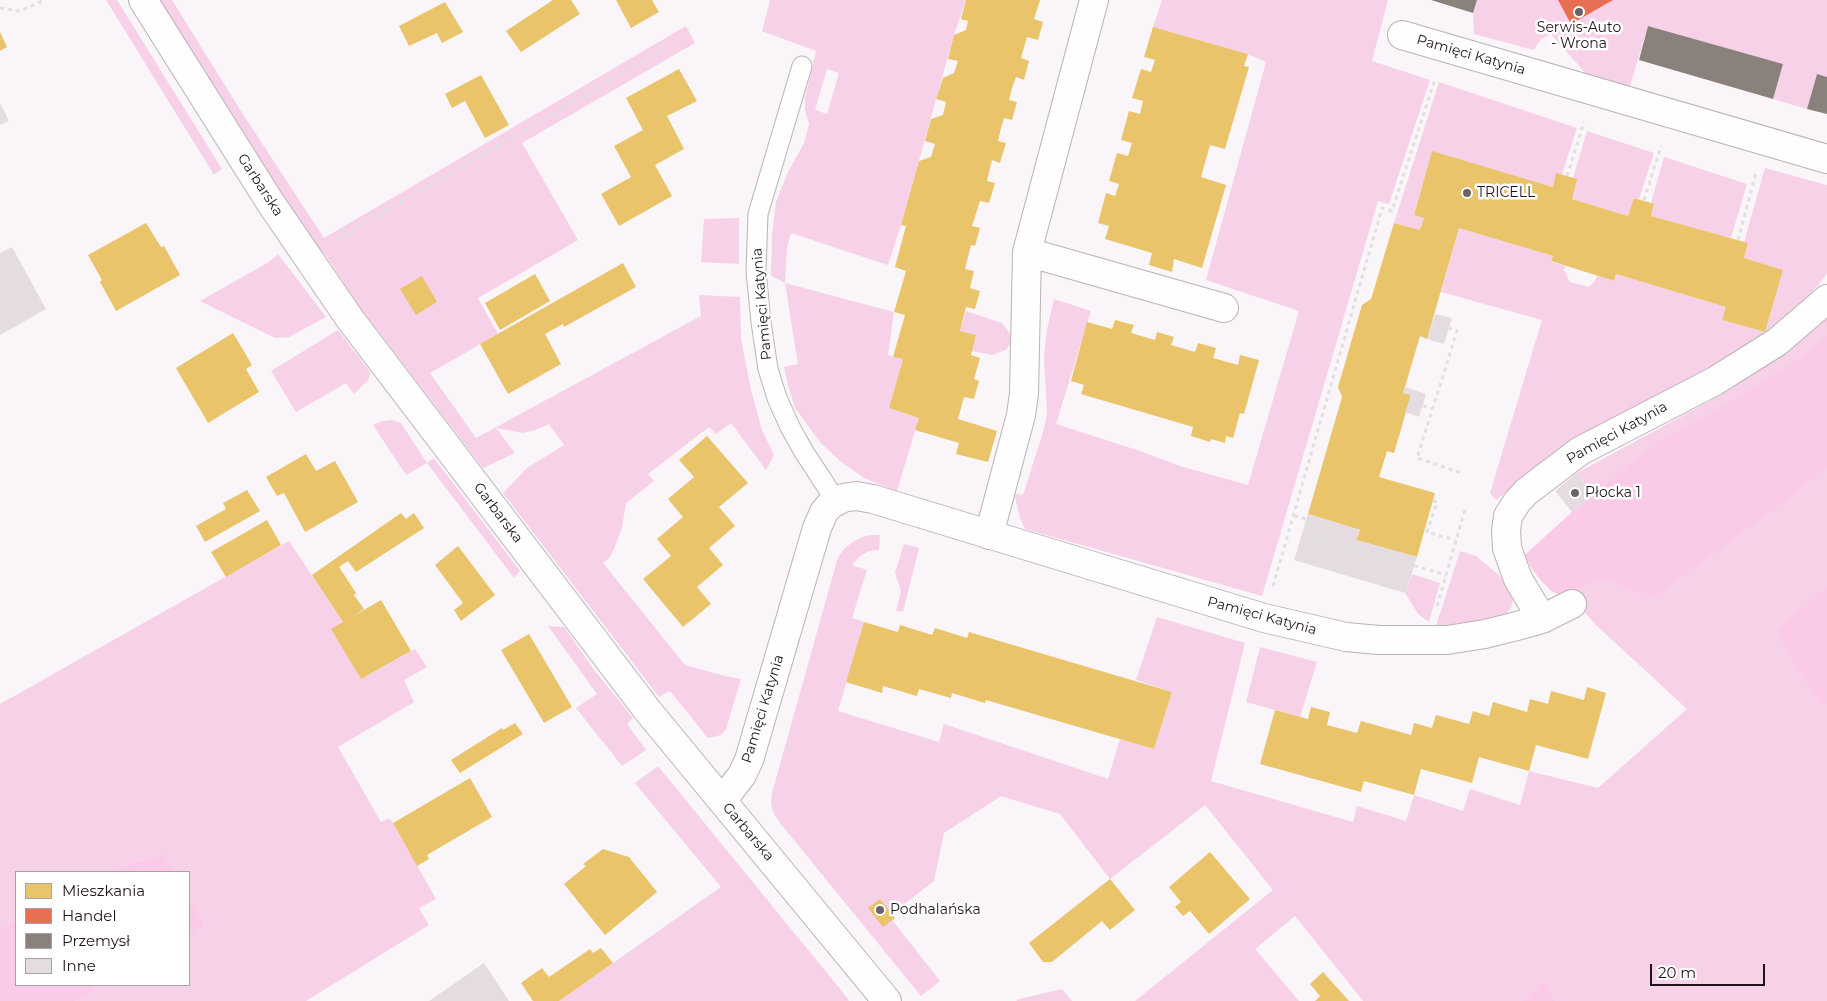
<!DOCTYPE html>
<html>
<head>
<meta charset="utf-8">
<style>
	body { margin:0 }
	#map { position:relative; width:1827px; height:1001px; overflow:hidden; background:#faf5f8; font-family:Montserrat,sans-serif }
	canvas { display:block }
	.legend { position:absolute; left:15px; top:871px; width:175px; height:115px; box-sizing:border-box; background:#fff; border:1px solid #a6a1a4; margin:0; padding:6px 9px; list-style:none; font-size:15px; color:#20141c }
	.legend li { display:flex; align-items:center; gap:10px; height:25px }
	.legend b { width:25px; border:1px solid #a6a1a4 }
	.scale { position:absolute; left:1650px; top:964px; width:115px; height:22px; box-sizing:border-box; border:2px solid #20141c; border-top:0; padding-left:6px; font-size:15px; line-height:18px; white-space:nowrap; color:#20141c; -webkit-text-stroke:4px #fff; paint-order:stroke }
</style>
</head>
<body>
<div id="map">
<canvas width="1827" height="1001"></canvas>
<ul class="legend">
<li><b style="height:14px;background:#e9c46a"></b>Mieszkania</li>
<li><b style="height:14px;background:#e76f51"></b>Handel</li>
<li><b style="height:14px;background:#8a817c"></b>Przemysł</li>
<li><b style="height:14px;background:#e5dce2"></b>Inne</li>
</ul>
<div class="scale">20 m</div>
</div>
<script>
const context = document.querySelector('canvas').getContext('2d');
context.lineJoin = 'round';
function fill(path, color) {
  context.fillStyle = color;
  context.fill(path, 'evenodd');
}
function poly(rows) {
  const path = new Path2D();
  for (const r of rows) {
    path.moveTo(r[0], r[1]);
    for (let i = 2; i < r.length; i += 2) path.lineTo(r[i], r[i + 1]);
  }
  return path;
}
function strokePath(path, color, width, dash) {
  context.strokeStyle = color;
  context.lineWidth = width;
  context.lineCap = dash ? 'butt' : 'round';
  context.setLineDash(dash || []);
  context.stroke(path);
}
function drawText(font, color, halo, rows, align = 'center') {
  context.font = font + ' Montserrat,sans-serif';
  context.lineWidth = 5;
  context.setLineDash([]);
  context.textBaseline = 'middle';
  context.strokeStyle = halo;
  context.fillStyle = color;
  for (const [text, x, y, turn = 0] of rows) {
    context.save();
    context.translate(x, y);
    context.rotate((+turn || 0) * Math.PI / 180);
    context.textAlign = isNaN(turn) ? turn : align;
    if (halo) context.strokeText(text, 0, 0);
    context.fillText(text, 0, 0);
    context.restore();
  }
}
const green = poly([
	[106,0,117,0,222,169,214,175],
	[157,0,172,0,239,108,324,238,686,26,695,43,522,143,578,240,478,298,498,334,430,373,476,438,701,316,699,295,740,297,741,339,751,390,762,430,774,455,766,470,731,423,716,434,709,427,648,474,654,481,626,503,622,528,614,549,610,557,603,563,685,665,725,676,741,679,726,729,721,735,708,738,670,691,659,697,503,493,527,468,564,445,549,424,535,430,523,433,496,428,515,453,483,468,359,306,327,257,301,228],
	[770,0,966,0,954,35,901,225,888,265,791,233,787,248,785,283,894,312,888,355,903,359,889,408,919,418,897,491,864,478,840,461,821,443,795,408,788,386,784,367,798,364,785,283,771,276,772,235,776,202,788,172,804,143,809,124,805,110,805,98,816,51,762,31],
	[827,69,839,73,827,114,815,110],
	[1162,0,1388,0,1372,61,1430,80,1389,204,1378,201,1262,596,1025,529,1020,518,1014,493,1023,495,1043,432,1047,414,1044,357,1047,329,1054,299,1091,311,1056,424,1140,451,1180,466,1248,485,1299,311,1206,280,1266,62,1248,54,1153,27],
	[1477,0,1827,0,1827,77,1817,74,1807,109,1773,99,1783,64,1648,26,1629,89,1589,77,1551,34,1541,39,1534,50,1474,34,1473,13],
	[1439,82,1577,128,1562,175,1553,187,1432,152,1414,214,1424,218,1420,230,1394,223],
	[1587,131,1654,153,1639,199,1634,198,1628,216,1572,199,1573,178],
	[1664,157,1747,184,1731,238,1727,237,1727,238,1651,216,1654,204,1651,203],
	[1765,168,1827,185,1827,273,1820,283,1805,300,1760,339,1569,444,1496,500,1490,493,1542,320,1441,292,1459,228,1553,256,1551,262,1566,266,1564,270,1570,282,1589,287,1595,281,1597,276,1614,281,1616,274,1726,307,1722,320,1765,332,1783,270,1744,258,1748,243,1744,242],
	[739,218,739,264,701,262,704,219],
	[278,254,326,317,289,337,275,338,200,301,269,262],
	[966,311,1002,323,1010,334,1011,343,1006,350,992,355,972,351,976,335,960,331],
	[1827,315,1827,1001,1363,1001,1295,916,1255,949,1299,1001,1135,1001,1273,890,1205,805,1110,879,1060,814,1001,796,944,833,934,881,889,916,940,981,921,996,780,823,774,814,771,804,772,793,838,557,845,548,853,542,862,537,872,535,880,535,879,550,869,551,859,557,852,565,867,570,852,618,864,622,838,711,939,742,944,724,1108,779,1120,739,1154,749,1172,692,1136,680,1157,617,1245,643,1211,781,1353,822,1357,806,1406,821,1414,795,1463,811,1470,789,1520,805,1529,771,1598,788,1687,709,1598,627,1572,599,1551,591,1532,569,1525,555,1572,512,1594,495,1577,473,1730,390,1760,369],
	[338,330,371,373,368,380,354,394,346,383,296,412,271,371],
	[392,420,401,423,427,463,434,458,520,571,514,578,427,463,406,475,373,425,382,421],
	[289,541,343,622,332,629,361,679,415,649,427,667,404,680,414,702,338,747,381,822,389,818,393,823,436,899,419,908,429,925,306,1001,75,1001,103,985,189,985,189,935,205,925,189,896,189,872,175,872,164,854,116,868,107,872,16,872,16,920,0,929,0,704],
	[904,544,919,548,903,612,896,611,901,591,895,573],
	[1460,551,1476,556,1500,576,1509,589,1513,600,1511,608,1505,615,1491,620,1436,626],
	[1412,574,1440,583,1429,622,1418,614,1405,593],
	[548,626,564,627,595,671,633,718,627,724,646,750,622,766,576,708,597,694],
	[1260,647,1317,662,1300,717,1246,702],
	[658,766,849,1000,848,1001,559,1001,721,887,635,783],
	[1062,989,1072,1001,1016,1001,1019,999]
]);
const forest = poly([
	[1827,335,1827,467,1786,500,1657,595,1634,592,1608,579,1588,583,1560,596,1542,582,1532,569,1525,555,1572,512,1631,463,1660,441,1725,405,1800,359],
	[1827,587,1827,702,1823,707,1795,664,1776,631],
	[164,854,175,872,107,872,116,868],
	[189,896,205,925,189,935],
	[16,920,16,985,103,985,75,1001,0,1001,0,929],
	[1544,981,1554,1001,1524,1001]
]);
const homes = poly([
	[553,0,571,0,580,14,521,52,506,31],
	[616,0,652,0,659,12,631,28],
	[966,0,1040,0,1034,19,1043,22,1038,40,1027,37,1021,58,1029,61,1024,80,1016,77,1012,88,1009,100,1017,102,1012,120,1004,118,1001,128,998,141,1006,143,1000,163,992,160,987,181,995,183,989,203,980,201,972,226,980,228,975,246,971,245,965,269,974,271,970,288,980,291,975,309,966,307,960,331,976,335,971,355,980,358,974,379,979,381,974,399,964,397,958,419,997,431,988,462,956,454,959,443,915,430,919,418,889,408,903,359,893,357,905,315,894,312,906,271,895,267,906,226,901,225,919,161,931,157,935,144,925,141,931,119,943,115,946,102,936,99,943,78,954,73,958,61,948,59,954,35,966,30,968,21,961,19],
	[445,2,463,32,442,43,437,33,409,46,399,26],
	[1153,27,1248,54,1244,66,1249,67,1225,149,1210,145,1201,177,1226,185,1202,268,1174,259,1172,272,1149,265,1152,253,1105,239,1109,226,1098,223,1106,193,1115,196,1119,184,1109,181,1117,153,1128,156,1132,143,1121,140,1129,111,1140,114,1143,101,1132,98,1141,69,1151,72,1155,60,1144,57],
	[0,32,7,47,0,51],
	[679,69,697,101,667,116,684,149,655,165,672,196,619,226,601,194,631,177,614,146,643,130,626,98],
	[481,75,509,125,485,138,465,101,452,108,445,94],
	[1432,151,1553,187,1556,173,1567,176,1577,179,1572,199,1628,216,1634,198,1651,203,1654,204,1651,216,1748,243,1744,258,1783,270,1765,332,1722,320,1726,307,1616,274,1614,281,1551,261,1553,256,1459,228,1427,339,1420,336,1405,387,1403,393,1411,395,1394,453,1387,451,1379,477,1435,493,1417,557,1356,540,1360,530,1308,514,1342,397,1338,387,1362,305,1371,299,1394,223,1420,230,1424,218,1414,215],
	[146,223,161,247,164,246,180,275,116,311,100,282,102,280,88,255],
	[623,263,636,287,564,327,563,324,545,334,561,364,508,394,480,344],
	[535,274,550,301,500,330,485,303],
	[422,276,437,302,416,315,400,289],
	[1115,320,1134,325,1131,333,1155,340,1157,332,1174,337,1171,345,1195,352,1198,343,1216,348,1213,358,1238,365,1240,355,1259,360,1244,414,1240,413,1233,438,1226,436,1225,443,1211,439,1210,442,1191,436,1193,427,1081,394,1084,385,1071,381,1087,322,1112,329],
	[233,333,252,365,246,369,259,392,208,423,176,368],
	[707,436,748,483,719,507,735,526,709,548,723,565,697,587,711,604,683,627,643,579,671,556,657,539,683,517,668,499,694,477,679,460],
	[306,454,316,471,335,461,358,502,305,532,284,493,277,496,266,477],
	[247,490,260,511,205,542,196,526,226,509,223,503],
	[401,513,406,519,414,513,424,528,356,572,348,561,339,567,356,593,354,595,364,609,352,617,381,600,411,651,361,679,331,629,343,622,312,575],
	[267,520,281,545,226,577,211,552],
	[458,546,495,595,461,621,454,610,463,603,435,565],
	[864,622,898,632,900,625,932,635,935,628,967,638,969,632,1172,692,1154,749,986,700,985,703,952,693,951,698,919,689,917,696,883,686,882,693,846,682],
	[529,634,572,707,544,723,501,650],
	[1587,687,1606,693,1588,759,1536,745,1529,771,1479,757,1472,783,1421,769,1414,795,1364,781,1361,792,1260,764,1275,710,1308,719,1311,707,1330,712,1327,725,1357,733,1361,721,1411,735,1414,723,1432,728,1436,715,1469,724,1473,711,1489,716,1493,702,1527,712,1530,699,1548,704,1551,691,1584,700],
	[515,723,523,734,460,773,451,760,502,728,503,730],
	[470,778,492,817,427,855,429,859,417,866,393,823],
	[603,849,629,857,657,892,605,935,564,884,586,866,583,864],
	[1210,852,1250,899,1209,934,1190,911,1183,916,1175,907,1181,902,1169,887],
	[1110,879,1135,910,1110,930,1102,921,1052,962,1043,962,1029,943],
	[880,899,895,918,883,927,868,908],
	[601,948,613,963,559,1001,533,1001,521,983,542,968,549,977,590,949,593,953],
	[1323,972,1349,1001,1315,1001,1320,996,1310,984]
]);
const shops = poly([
	[1558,0,1613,0,1571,24]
]);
const industry = poly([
	[1431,0,1477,0,1473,13],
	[1648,26,1783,64,1773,99,1639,60],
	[1817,74,1827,77,1827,114,1807,109]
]);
const building = poly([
	[0,103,9,121,0,125],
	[12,247,46,309,0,335,0,253],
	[1435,314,1452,318,1444,344,1427,339],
	[1405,387,1426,394,1419,417,1405,412,1411,395,1403,393],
	[1577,473,1594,495,1572,512,1555,491],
	[1308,514,1360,530,1356,540,1417,557,1405,593,1294,560],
	[484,963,509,1001,429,1001]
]);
const path = poly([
	[0,8,20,11,44,0],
	[1567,176,1584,122],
	[1644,200,1661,146],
	[337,239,659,52],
	[1738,240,1756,173],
	[1448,328,1457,331,1417,458,1462,473],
	[1423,406,1432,409],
	[1433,501,1437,502,1427,532,1455,540],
	[1294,516,1317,522,1313,536,1446,575],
	[1273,586,1382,208,1392,211,1435,79],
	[1437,606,1466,506]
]);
const lane = poly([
	[802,66,758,214,756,271,761,322,768,369,777,398,790,427,804,452,836,501]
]);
const street = poly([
	[143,0,270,202,350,319,648,711,887,1001],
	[1402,35,1827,159],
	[1027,252,1224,308],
	[989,535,1021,415,1024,394,1027,252,1094,0],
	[1542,619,1518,579,1507,548,1506,531,1508,516,1517,502,1526,492,1580,451,1715,381,1777,342,1827,299],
	[722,801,742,775,749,760,817,528,824,512,830,505,843,498,856,496,873,499,1264,618,1346,637,1379,640,1447,640,1485,634,1513,627,1542,619,1572,604]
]);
const markers = [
	[1579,12,5,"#6c6369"],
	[1467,193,5,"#6c6369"],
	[1575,493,5,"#6c6369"],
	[880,910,5,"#6c6369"]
];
const poiNames = [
	["Serwis-Auto",1579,28,"center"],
	["- Wrona",1579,44,"center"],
	["TRICELL",1477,193],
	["Płocka 1",1585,493],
	["Podhalańska",890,910]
];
const streetNames = [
	["Pamięci Katynia",1471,55,16],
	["Garbarska",260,185,57],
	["Pamięci Katynia",762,304,-95],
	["Pamięci Katynia",1617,433,-29],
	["Garbarska",498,513,53],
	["Pamięci Katynia",1262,616,15],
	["Pamięci Katynia",763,709,-73],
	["Garbarska",748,832,50]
];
fill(green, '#f7d1e8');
fill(forest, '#fccae9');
fill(homes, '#e9c46a');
fill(shops, '#e76f51');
fill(industry, '#8a817c');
fill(building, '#e5dce2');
strokePath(lane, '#bab2b7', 21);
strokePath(street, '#bab2b7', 30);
strokePath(path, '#e1e0e1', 3, [4, 4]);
strokePath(lane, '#fefefe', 19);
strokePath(street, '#fefefe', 28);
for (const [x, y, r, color] of markers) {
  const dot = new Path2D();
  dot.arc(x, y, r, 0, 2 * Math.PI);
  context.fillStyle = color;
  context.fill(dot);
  strokePath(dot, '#fff', 2);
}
drawText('14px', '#20141c', '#fff', poiNames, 'left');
drawText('14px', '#20141c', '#fff', streetNames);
</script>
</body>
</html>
